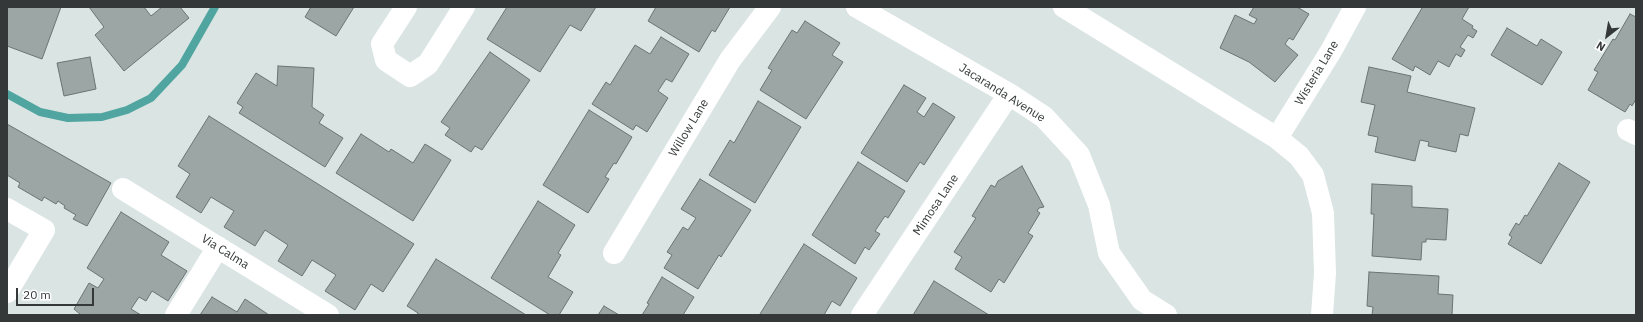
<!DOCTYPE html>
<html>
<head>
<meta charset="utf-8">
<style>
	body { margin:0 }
	#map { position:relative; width:1643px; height:322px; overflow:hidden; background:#dae4e3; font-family:"IBM Plex Sans",sans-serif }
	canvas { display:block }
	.frame { position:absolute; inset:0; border:8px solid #343838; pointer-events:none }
	.north { position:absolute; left:1587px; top:16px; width:40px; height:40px; -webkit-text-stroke:3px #fff; paint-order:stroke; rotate:211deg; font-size:11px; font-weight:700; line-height:16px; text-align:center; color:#343838 }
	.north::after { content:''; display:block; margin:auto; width:14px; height:18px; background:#343838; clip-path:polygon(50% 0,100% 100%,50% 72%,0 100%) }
	.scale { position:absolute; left:16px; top:288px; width:78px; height:18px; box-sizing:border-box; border:2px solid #343838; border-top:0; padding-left:5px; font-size:12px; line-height:14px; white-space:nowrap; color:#343838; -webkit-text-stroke:3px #fff; paint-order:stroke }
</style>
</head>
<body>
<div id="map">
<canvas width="1643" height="322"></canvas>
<div class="frame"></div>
<div class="north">N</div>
<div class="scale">20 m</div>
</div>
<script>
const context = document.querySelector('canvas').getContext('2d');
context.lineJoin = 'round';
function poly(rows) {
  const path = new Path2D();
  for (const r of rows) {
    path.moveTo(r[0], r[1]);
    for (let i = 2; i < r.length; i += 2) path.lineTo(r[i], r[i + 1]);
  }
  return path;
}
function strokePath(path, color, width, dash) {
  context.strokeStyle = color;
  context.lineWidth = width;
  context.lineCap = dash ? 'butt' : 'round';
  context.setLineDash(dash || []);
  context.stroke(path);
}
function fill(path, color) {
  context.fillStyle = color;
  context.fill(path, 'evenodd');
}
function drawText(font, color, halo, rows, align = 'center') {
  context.font = font + ' "IBM Plex Sans",sans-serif';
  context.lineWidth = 3;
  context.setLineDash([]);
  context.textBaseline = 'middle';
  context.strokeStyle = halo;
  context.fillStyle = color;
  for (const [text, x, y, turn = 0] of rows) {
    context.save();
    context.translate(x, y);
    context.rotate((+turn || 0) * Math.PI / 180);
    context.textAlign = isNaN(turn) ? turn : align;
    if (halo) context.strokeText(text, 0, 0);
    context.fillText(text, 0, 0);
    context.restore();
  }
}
const stream = poly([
	[7,94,40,112,68,118,102,117,127,110,151,98,182,65,215,7]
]);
const building = poly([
	[7,7,61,7,42,59,7,46,7,7],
	[89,7,144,7,151,16,162,7,180,7,189,18,124,71,95,35,104,27,89,7],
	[311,7,354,7,336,36,305,17,311,7],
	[507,7,596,7,581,31,570,25,540,72,487,39,507,7],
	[656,7,730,7,715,32,712,30,699,52,648,21,656,7],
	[1254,7,1297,7,1309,14,1293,40,1289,38,1285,44,1298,55,1275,82,1249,62,1220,48,1235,15,1254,24,1257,19,1249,15,1254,7],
	[1419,7,1469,7,1462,19,1473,26,1472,28,1477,31,1473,38,1468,35,1460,47,1465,50,1461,57,1456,54,1449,67,1438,61,1430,75,1415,66,1413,71,1392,59,1422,8,1419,7],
	[1630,14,1636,17,1636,99,1632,106,1630,104,1625,112,1588,90,1598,72,1594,70,1613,39,1615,40,1630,14],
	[805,21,840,43,832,55,843,62,806,119,760,90,772,70,768,68,792,30,797,33,805,21],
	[1507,28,1537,46,1541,39,1562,52,1542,85,1491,55,1507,28],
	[661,37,689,54,672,82,666,79,658,91,668,98,647,132,636,125,633,130,592,104,606,82,610,85,635,45,650,54,661,37],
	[490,52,530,80,482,150,475,146,471,152,445,135,450,128,441,122,490,52],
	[90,57,96,89,64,96,57,63,90,57],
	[278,66,314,68,312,107,324,115,319,123,343,138,325,167,239,113,243,107,237,103,256,73,277,86,278,66],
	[1369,67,1411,76,1407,92,1475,108,1468,136,1460,134,1456,152,1428,146,1429,142,1420,140,1415,161,1375,152,1378,137,1368,135,1375,105,1361,102,1369,67],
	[904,85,926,98,917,112,924,117,933,103,955,117,924,165,920,162,907,182,861,153,904,85],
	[758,101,801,127,755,203,709,175,730,140,734,143,758,101],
	[589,110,632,137,616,164,614,163,605,177,609,179,588,213,543,185,589,110],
	[209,116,414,244,383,292,371,284,355,310,325,291,336,275,312,260,302,276,278,261,288,245,265,230,255,246,224,227,234,211,211,197,201,213,176,197,190,174,178,166,209,116],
	[7,124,111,183,87,226,73,219,76,215,64,208,65,206,58,201,56,204,44,197,42,201,18,187,20,183,7,175,7,124],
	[361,134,389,152,391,149,413,163,425,144,451,160,413,221,336,173,361,134],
	[858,162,905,191,888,218,885,216,875,231,880,234,869,250,865,247,855,264,812,235,858,162],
	[1559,163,1590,182,1541,264,1508,244,1512,237,1509,235,1516,223,1519,225,1525,215,1527,216,1559,163],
	[1022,166,1044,207,1039,208,1037,211,1040,213,1028,233,1033,236,1004,283,999,279,991,292,955,269,962,257,954,252,976,218,972,216,991,185,995,187,998,181,1022,166],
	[700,179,751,210,721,257,719,255,698,289,664,268,672,255,667,252,683,227,688,230,696,218,681,209,700,179],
	[1372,184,1412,186,1412,207,1448,209,1446,240,1426,239,1426,242,1422,242,1421,260,1372,256,1374,214,1371,214,1372,184],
	[538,201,575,225,558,253,561,255,548,277,573,292,559,315,550,315,491,278,538,201],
	[121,212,169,242,161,255,187,271,168,301,152,291,146,301,139,297,131,309,141,315,81,315,74,309,89,283,98,288,104,279,87,268,121,212],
	[804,244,857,278,840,306,832,301,824,315,762,315,760,314,804,244],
	[436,259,526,315,417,315,418,313,407,306,436,259],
	[1369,272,1439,276,1438,294,1453,295,1452,315,1372,315,1373,307,1367,306,1369,272],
	[662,277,694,297,683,315,642,315,649,304,647,303,662,277],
	[934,281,989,315,913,315,934,281],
	[212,297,237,312,245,299,269,315,200,315,212,297],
	[604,306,619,315,598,315,604,306]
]);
const minor = poly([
	[406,7,382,44,386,60,410,76,428,64,464,7],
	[857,7,1009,94,1044,117,1079,155,1099,205,1109,253,1142,300,1166,315],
	[1064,7,1277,138,1299,156,1313,175,1323,213,1325,273,1322,315],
	[1628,130,1636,134],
	[1277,138,1331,51,1355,7],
	[123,189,328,315],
	[7,209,44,230,7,292],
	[614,253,730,60,770,7],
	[176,315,218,247],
	[862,315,1009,94]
]);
const streetNames = [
	["Wisteria Lane",1317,73,-59],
	["Jacaranda Avenue",1002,93,32],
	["Willow Lane",689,128,-59],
	["Mimosa Lane",936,205,-56],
	["Via Calma",225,252,32]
];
strokePath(stream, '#50a5a0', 8);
fill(building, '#9ca6a5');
strokePath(building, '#6b7473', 1);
strokePath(minor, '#fff', 22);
drawText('12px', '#343838', '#fff', streetNames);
</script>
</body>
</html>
